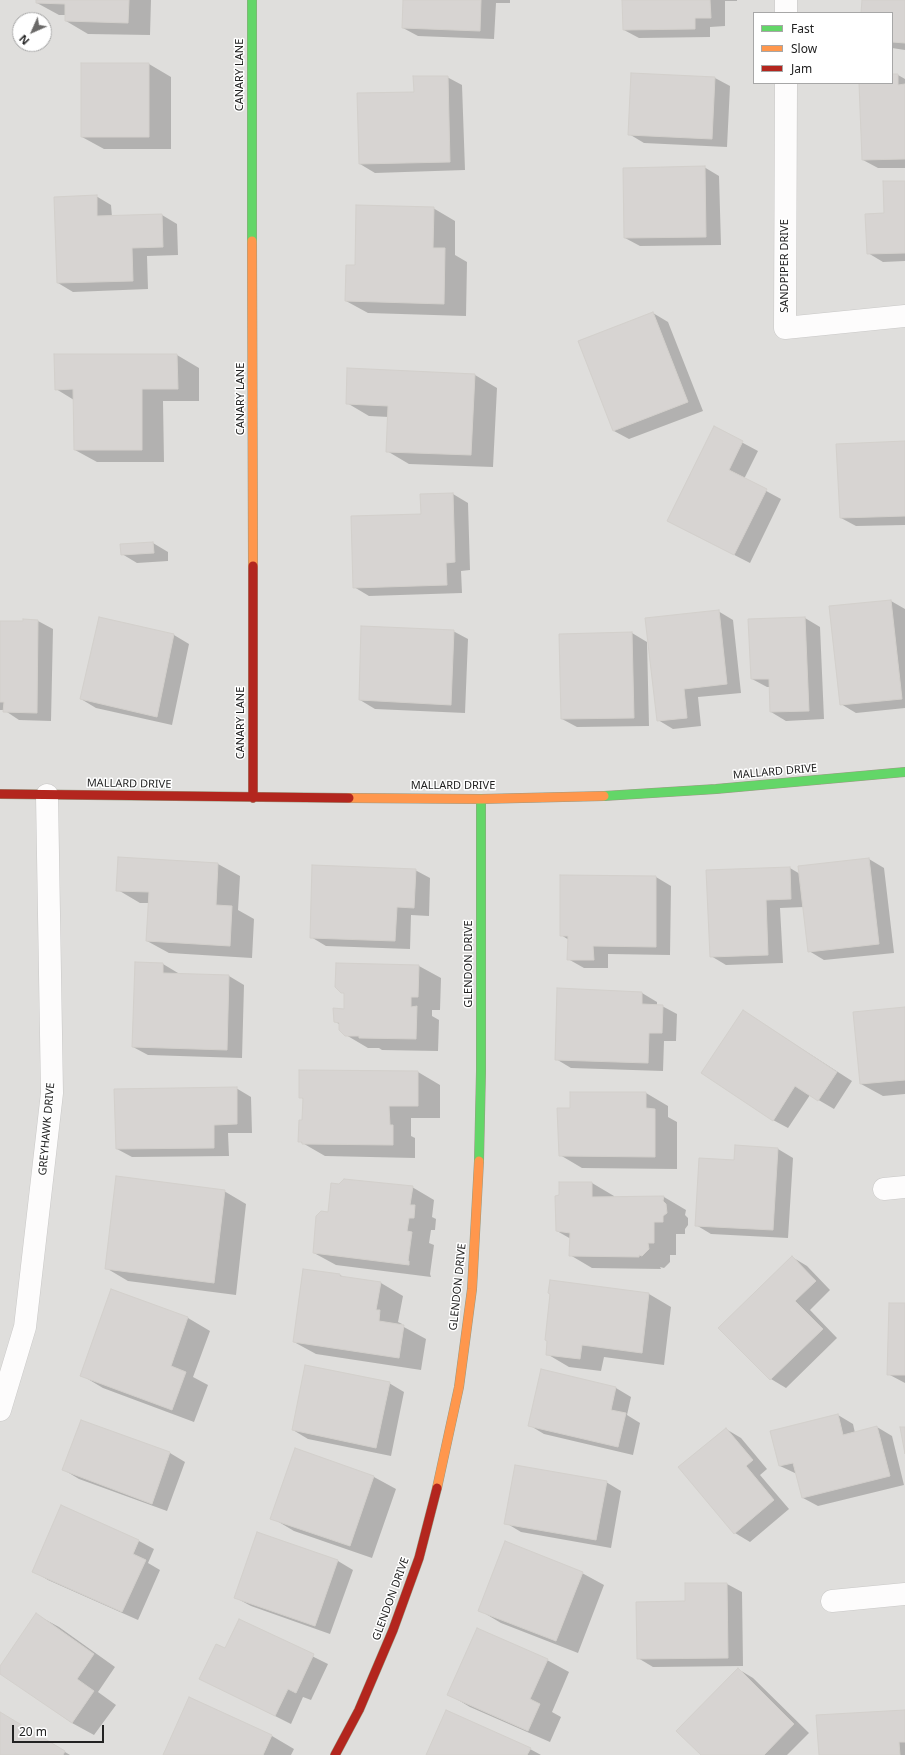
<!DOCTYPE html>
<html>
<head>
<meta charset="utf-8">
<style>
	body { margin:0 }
	#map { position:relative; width:905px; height:1755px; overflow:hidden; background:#f0eeeb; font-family:"Noto Sans",sans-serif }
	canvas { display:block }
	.legend { position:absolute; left:753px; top:12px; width:140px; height:72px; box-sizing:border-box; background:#fff; border:1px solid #a7a7a7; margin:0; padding:5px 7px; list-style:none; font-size:12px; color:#222 }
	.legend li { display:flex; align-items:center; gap:8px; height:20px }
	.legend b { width:20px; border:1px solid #a7a7a7 }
	.north { position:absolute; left:12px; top:12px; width:40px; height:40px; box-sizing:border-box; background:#fff; border:1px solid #a7a7a7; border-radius:50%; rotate:225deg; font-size:11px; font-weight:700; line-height:16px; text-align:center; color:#222 }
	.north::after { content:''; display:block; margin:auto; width:14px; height:18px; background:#6a6968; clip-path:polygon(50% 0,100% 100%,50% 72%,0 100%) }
	.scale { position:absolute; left:12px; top:1725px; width:92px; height:18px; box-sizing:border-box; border:2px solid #222; border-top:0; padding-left:5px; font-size:12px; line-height:14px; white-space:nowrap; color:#222; -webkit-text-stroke:3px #fff; paint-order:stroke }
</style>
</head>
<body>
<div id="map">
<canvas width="905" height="1755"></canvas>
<ul class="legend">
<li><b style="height:5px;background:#63d668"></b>Fast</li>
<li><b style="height:5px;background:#ff974d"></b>Slow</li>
<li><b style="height:5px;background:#b3261e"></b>Jam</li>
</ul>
<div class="north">N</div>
<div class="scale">20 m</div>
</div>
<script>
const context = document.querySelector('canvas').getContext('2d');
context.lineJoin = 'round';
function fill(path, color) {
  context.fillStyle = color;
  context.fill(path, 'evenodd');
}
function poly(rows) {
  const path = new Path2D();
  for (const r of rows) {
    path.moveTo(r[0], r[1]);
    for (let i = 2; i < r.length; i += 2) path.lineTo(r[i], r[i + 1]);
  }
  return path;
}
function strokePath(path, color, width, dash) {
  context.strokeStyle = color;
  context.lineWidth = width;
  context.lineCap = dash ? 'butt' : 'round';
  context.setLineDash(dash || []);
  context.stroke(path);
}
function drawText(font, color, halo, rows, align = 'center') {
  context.font = font + ' "Noto Sans",sans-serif';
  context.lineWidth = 3;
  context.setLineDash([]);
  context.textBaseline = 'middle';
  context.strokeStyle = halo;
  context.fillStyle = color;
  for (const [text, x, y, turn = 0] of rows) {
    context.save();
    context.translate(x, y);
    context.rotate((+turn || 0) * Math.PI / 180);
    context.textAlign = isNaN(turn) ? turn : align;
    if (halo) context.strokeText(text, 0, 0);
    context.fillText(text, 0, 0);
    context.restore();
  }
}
const residential = poly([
	[0,0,905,0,905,1755,0,1755],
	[754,13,892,13,892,83,754,83],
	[20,20,44,20,44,44,20,44]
]);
const shadow = poly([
	[37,0,151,0,150,35,88,34,66,21,66,15,59,15,37,3],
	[404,0,510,0,510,3,496,3,494,39,418,36,403,28],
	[623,0,737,0,737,1,725,1,725,26,710,27,710,37,639,38,624,30],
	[863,0,905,0,905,50,892,48,892,13,862,13],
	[149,64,171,77,171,149,104,149,82,137],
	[892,75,898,75,905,79,905,168,878,168,863,160,860,83,892,83],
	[447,77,462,85,465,170,375,173,360,164,415,93],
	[715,78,730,86,727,147,644,143,629,134],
	[704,167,719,176,721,245,640,246,625,238],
	[905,182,905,261,883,262,868,253,886,214],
	[96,196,111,205,112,217,162,215,177,224,178,255,147,256,148,289,73,292,58,283],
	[433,208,455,221,455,255,467,262,466,316,368,313,346,301,356,266],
	[653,313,668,322,703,411,629,439,614,431,579,341],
	[177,355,199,368,199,401,163,401,164,462,97,462,75,450,74,400,56,389],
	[475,375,497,388,493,467,409,464,387,451,389,417,369,416,347,403],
	[715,428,758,451,744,479,781,499,750,563,668,521],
	[905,442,905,525,856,526,841,518],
	[453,494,468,503,470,570,461,571,462,593,369,596,354,587,422,515],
	[153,543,168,552,168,561,137,563,122,554],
	[891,601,905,609,905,708,856,713,841,704],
	[718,611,733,620,741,693,698,697,701,726,673,729,658,720],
	[100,618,174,635,189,644,172,725,96,708,81,699],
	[805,618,820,627,824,719,786,721,771,712,770,687,767,687,752,679],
	[38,621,53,629,51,721,19,720,4,710,0,710,0,622],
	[453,631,468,639,465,713,375,709,360,700],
	[632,633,647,642,649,726,577,727,562,719],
	[869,859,884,868,894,953,824,960,809,951,804,907,780,908,783,963,726,965,711,956,790,868,800,874],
	[218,864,240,876,238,910,254,919,252,958,169,953,147,941,149,903,140,903,118,890],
	[415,870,430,878,429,916,411,915,410,949,326,946,311,937],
	[656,877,671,886,670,955,608,954,608,968,584,968,568,959,569,940,561,935],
	[163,964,178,973,178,975,229,976,244,985,242,1058,148,1055,133,1047],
	[419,966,441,978,440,1010,432,1010,432,1016,439,1020,438,1051,382,1050,379,1048,368,1048,346,1035,340,1025,335,1021,345,1010,345,994,342,992],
	[642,993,657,1002,657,1005,662,1006,677,1014,676,1041,664,1041,663,1071,571,1068,556,1059],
	[905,1009,905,1094,883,1096,861,1084],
	[743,1011,852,1081,834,1109,810,1095,788,1128,773,1120],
	[418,1072,440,1085,440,1118,411,1118,411,1136,415,1138,415,1158,325,1156,299,1141,303,1121,304,1099,300,1097],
	[236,1088,251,1097,252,1133,228,1133,229,1156,132,1157,117,1149],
	[646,1093,668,1106,668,1117,677,1122,677,1169,582,1168,560,1155,571,1109],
	[778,1149,793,1158,788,1238,711,1234,696,1225,735,1161],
	[560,1183,592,1183,614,1196,614,1198,664,1197,686,1210,685,1215,688,1218,688,1225,685,1229,685,1234,676,1234,676,1255,670,1255,670,1262,664,1268,660,1267,661,1269,592,1268,570,1255,571,1239,557,1231],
	[339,1185,412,1187,434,1200,432,1217,436,1219,435,1230,431,1230,429,1243,434,1245,430,1274,431,1277,336,1265,314,1253],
	[224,1191,246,1204,236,1295,128,1281,106,1268],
	[792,1257,807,1266,830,1290,810,1310,837,1338,786,1388,771,1379,720,1328],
	[303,1270,340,1275,345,1278,381,1283,403,1296,398,1322,402,1324,402,1326,426,1339,421,1370,316,1354,294,1342],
	[551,1281,649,1294,671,1307,664,1365,604,1357,601,1371,569,1367,547,1354,551,1294],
	[112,1290,188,1318,210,1331,193,1377,208,1385,194,1422,103,1388,81,1375],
	[905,1304,905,1383,888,1374],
	[542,1370,616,1388,631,1397,627,1415,640,1423,633,1455,544,1434,529,1425],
	[389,1383,404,1392,391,1456,308,1439,293,1430],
	[838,1415,853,1424,855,1433,877,1427,892,1436,904,1485,818,1506,803,1498,797,1474,780,1466],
	[81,1421,170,1453,185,1462,167,1511,79,1479,64,1470],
	[726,1429,741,1438,767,1469,760,1475,789,1509,750,1542,735,1533],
	[296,1449,374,1477,396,1489,372,1558,294,1531,272,1518],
	[606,1482,621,1491,611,1548,521,1532,506,1523],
	[62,1506,139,1541,154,1549,148,1563,160,1570,138,1620,48,1580,33,1571],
	[338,1561,353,1570,330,1634,251,1606,236,1598],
	[582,1573,604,1585,578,1653,501,1623,479,1610],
	[727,1584,742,1592,743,1666,653,1667,638,1658,686,1602],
	[37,1615,59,1627,115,1667,98,1692,116,1705,94,1735,72,1723,0,1672,0,1668],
	[239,1620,328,1664,311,1700,303,1697,291,1724,201,1679,225,1650],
	[547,1660,569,1672,552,1712,561,1717,550,1742,470,1707,448,1694],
	[738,1669,753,1678,809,1733,787,1755,703,1755],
	[190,1698,272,1736,294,1749,291,1755,164,1755],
	[905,1711,905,1755,820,1755],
	[0,1713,70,1755,0,1755],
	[530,1749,541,1755,427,1755]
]);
const building = poly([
	[36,0,129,0,128,23,65,21,65,4,36,3,36,0],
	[403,0,481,0,480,31,402,28,403,0],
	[622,0,710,0,711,18,695,18,695,29,623,30,622,0],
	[862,0,905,0,905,43,892,42,892,13,861,13,862,0],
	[81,63,149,63,149,137,81,137,81,63],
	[631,73,715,77,712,139,628,135,631,73],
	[892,74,898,74,898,85,905,84,905,159,862,160,859,83,892,83,892,74],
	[413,76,448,76,450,162,359,164,357,93,414,92,413,76],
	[705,166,706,237,624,238,623,168,705,166],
	[883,181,905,181,905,253,867,254,865,214,884,213,883,181],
	[97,195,97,216,162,214,163,247,132,248,133,281,57,283,54,197,97,195],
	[356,205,434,207,433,248,445,248,444,304,345,301,346,265,355,265,356,205],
	[653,312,688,402,613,431,578,341,653,312],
	[54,354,177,354,178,389,142,389,142,450,74,450,73,389,55,390,54,354],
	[347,368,475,374,471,455,386,452,388,406,346,404,347,368],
	[714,426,743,441,729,470,767,489,734,555,667,521,714,426],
	[905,441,905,516,840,518,836,444,905,441],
	[453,493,455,562,446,563,447,585,353,588,351,516,421,514,420,494,453,493],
	[153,542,154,553,121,555,120,544,153,542],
	[891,600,902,699,840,705,829,606,891,600],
	[719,610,727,684,684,689,687,718,657,721,645,618,719,610],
	[99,617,174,634,157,717,80,699,99,617],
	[805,617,809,711,770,712,769,679,751,679,748,619,805,617],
	[23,619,38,620,37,713,3,712,4,702,0,702,0,621,23,621,23,619],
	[361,626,454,630,451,705,359,700,361,626],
	[632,632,634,718,561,719,559,634,632,632],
	[118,857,218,863,216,905,232,906,230,946,146,941,149,892,116,891,118,857],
	[869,858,879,944,808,952,798,866,869,858],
	[312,865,416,869,414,908,397,907,395,941,310,938,312,865],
	[790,867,791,899,766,900,768,955,710,957,706,870,790,867],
	[560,875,656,876,656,947,593,946,594,960,567,960,568,936,560,936,560,875],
	[135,962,163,963,163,973,229,975,227,1050,132,1047,135,962],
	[336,963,419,965,418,997,411,997,411,1007,417,1006,416,1039,359,1038,359,1036,345,1036,339,1030,339,1023,334,1022,333,1008,344,1009,344,993,341,993,335,987,336,963],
	[557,988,642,992,642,1004,663,1005,662,1033,649,1033,648,1063,555,1060,557,988],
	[905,1007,905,1080,860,1084,853,1012,905,1007],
	[743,1010,837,1072,818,1101,795,1086,773,1121,701,1073,743,1010],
	[299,1070,418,1071,418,1106,389,1106,390,1125,393,1125,393,1145,302,1144,302,1142,298,1142,299,1120,302,1120,303,1098,299,1098,299,1070],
	[237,1087,237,1124,214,1125,214,1148,116,1149,114,1089,237,1087],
	[570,1092,646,1092,646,1108,655,1109,655,1157,559,1156,557,1108,570,1108,570,1092],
	[735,1145,778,1148,773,1230,695,1226,699,1158,734,1160,735,1145],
	[116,1176,225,1190,214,1283,105,1269,116,1176],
	[344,1179,413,1186,410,1205,415,1205,414,1218,409,1218,407,1231,412,1232,408,1261,409,1261,409,1265,313,1253,316,1216,321,1211,328,1212,331,1183,339,1184,344,1179],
	[559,1182,592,1182,592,1197,664,1196,663,1201,666,1204,667,1213,663,1216,663,1222,654,1222,654,1243,648,1243,649,1249,642,1256,639,1255,639,1257,569,1256,570,1233,556,1231,555,1196,559,1195,559,1182],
	[792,1256,816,1281,795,1301,823,1329,770,1380,718,1328,792,1256],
	[303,1269,340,1274,340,1276,381,1282,376,1310,380,1310,379,1321,404,1325,399,1358,293,1342,303,1269],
	[550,1280,649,1293,642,1353,582,1345,580,1359,546,1355,547,1341,545,1340,550,1294,548,1293,550,1280],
	[111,1289,188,1317,171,1366,186,1372,172,1410,80,1376,111,1289],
	[889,1303,905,1303,905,1375,887,1375,889,1303],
	[305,1365,390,1382,376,1448,292,1430,305,1365],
	[541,1369,616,1387,611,1410,626,1413,618,1447,528,1426,541,1369],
	[838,1414,843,1435,877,1426,890,1476,802,1498,793,1463,779,1466,770,1431,838,1414],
	[81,1420,170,1452,152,1504,62,1470,81,1420],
	[900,1427,905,1427,905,1454,900,1427],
	[726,1428,753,1460,746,1466,774,1500,734,1534,678,1467,726,1428],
	[295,1448,374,1476,350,1546,270,1519,295,1448],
	[515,1465,607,1481,596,1540,504,1524,515,1465],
	[61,1505,139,1540,133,1554,146,1560,122,1612,32,1572,61,1505],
	[257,1532,338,1560,315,1626,234,1598,257,1532],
	[505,1541,583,1572,556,1641,478,1611,505,1541],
	[685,1583,727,1583,728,1658,637,1659,636,1602,685,1601,685,1583],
	[36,1613,94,1654,77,1679,94,1691,72,1723,0,1674,0,1666,36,1613],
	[239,1619,314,1654,296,1693,288,1689,275,1716,199,1679,216,1644,225,1648,239,1619],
	[477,1628,548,1659,530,1699,540,1704,528,1731,447,1695,477,1628],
	[738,1668,794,1724,764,1755,701,1755,676,1731,738,1668],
	[189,1697,272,1735,263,1755,163,1755,189,1697],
	[446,1710,531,1748,527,1755,426,1755,446,1710],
	[905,1710,905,1742,899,1742,900,1755,819,1755,816,1715,905,1710],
	[0,1712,65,1751,63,1755,0,1755,0,1712]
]);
const street = poly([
	[786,13,786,0],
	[786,83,785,328,905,316],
	[884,1189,905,1187],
	[0,1410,25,1327,52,1093,47,795],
	[832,1601,905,1594]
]);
const fast = poly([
	[252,0,252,241],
	[604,796,716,789,905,772],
	[479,1161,481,1071,481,799]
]);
const slow = poly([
	[252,241,253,566],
	[349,798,481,799,604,796],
	[437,1488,459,1387,472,1289,479,1161]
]);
const jam = poly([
	[253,566,253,798],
	[0,794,349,798],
	[335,1755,359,1710,393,1630,419,1558,437,1488]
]);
const streetNames = [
	["CANARY LANE",240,75,-90],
	["SANDPIPER DRIVE",785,266,-90],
	["CANARY LANE",241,399,-90],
	["CANARY LANE",241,723,-90],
	["MALLARD DRIVE",775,772,-5],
	["MALLARD DRIVE",129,784,1],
	["MALLARD DRIVE",453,786],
	["GLENDON DRIVE",469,964,-90],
	["GREYHAWK DRIVE",47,1129,-85],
	["GLENDON DRIVE",458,1287,-84],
	["GLENDON DRIVE",391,1599,-70]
];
fill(residential, '#dfdedc');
fill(shadow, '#0003');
fill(building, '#d7d4d2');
strokePath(building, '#d3d0cc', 1);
strokePath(street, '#c9c8c7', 23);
strokePath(fast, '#999a82', 10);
strokePath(slow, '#999a82', 10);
strokePath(jam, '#999a82', 10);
strokePath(street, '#fdfcfc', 22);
strokePath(fast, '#63d668', 9);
strokePath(slow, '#ff974d', 9);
strokePath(jam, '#b3261e', 9);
drawText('11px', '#222', '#fff', streetNames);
</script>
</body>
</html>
